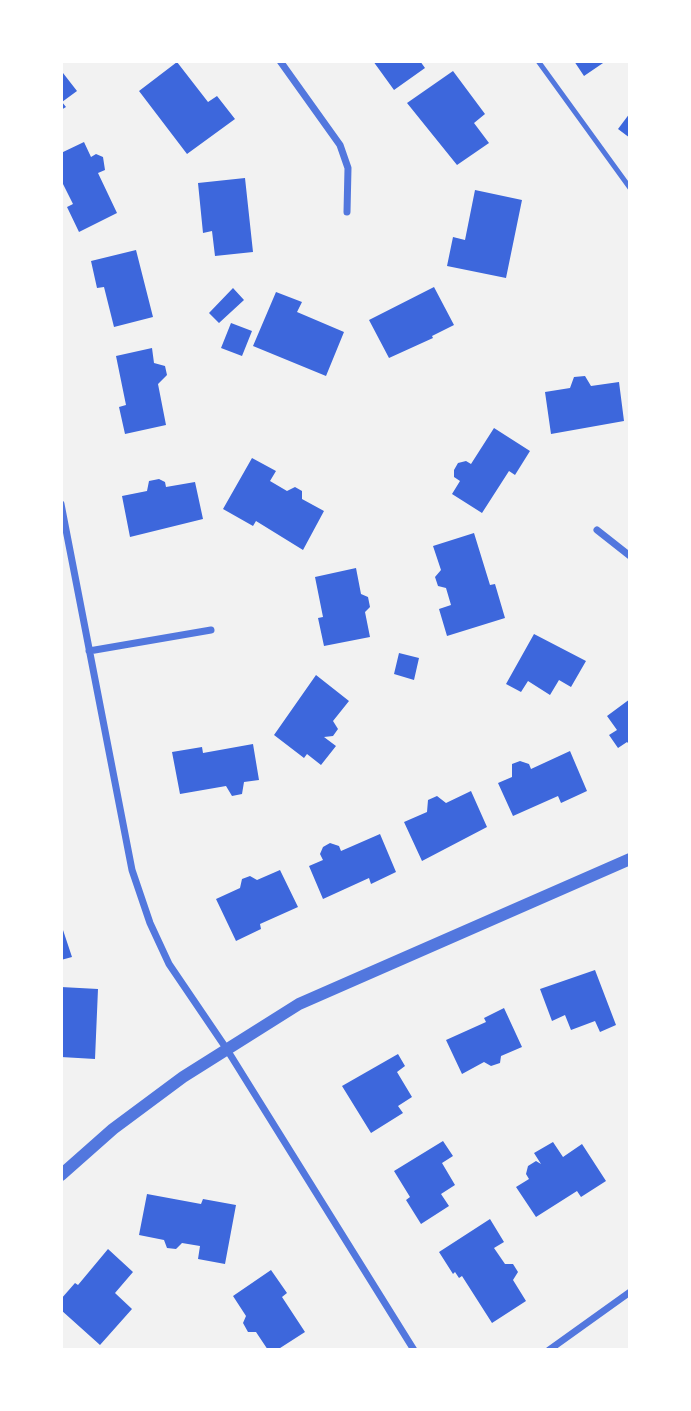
<!DOCTYPE html>
<html>
<head>
<meta charset="utf-8">
<style>
	body { margin:0 }
	#map { position:relative; width:691px; height:1411px; overflow:hidden; background:#f2f2f2; font-family:"Source Serif 4",serif }
	canvas { display:block }
	.frame { position:absolute; inset:0; border:63px solid #fff; pointer-events:none }
</style>
</head>
<body>
<div id="map">
<canvas width="691" height="1411"></canvas>
<div class="frame"></div>
</div>
<script>
const context = document.querySelector('canvas').getContext('2d');
context.lineJoin = 'round';
function fill(path, color) {
  context.fillStyle = color;
  context.fill(path, 'evenodd');
}
function poly(rows) {
  const path = new Path2D();
  for (const r of rows) {
    path.moveTo(r[0], r[1]);
    for (let i = 2; i < r.length; i += 2) path.lineTo(r[i], r[i + 1]);
  }
  return path;
}
function strokePath(path, color, width, dash) {
  context.strokeStyle = color;
  context.lineWidth = width;
  context.lineCap = dash ? 'butt' : 'round';
  context.setLineDash(dash || []);
  context.stroke(path);
}
const building = poly([
	[373,61,420,61,425,68,394,90],
	[574,61,606,61,584,76],
	[177,62,208,102,217,96,235,119,187,154,139,91],
	[453,71,485,114,474,123,489,143,457,165,407,103],
	[63,73,77,91,62,102,66,107,61,110],
	[630,113,630,138,618,129],
	[84,142,91,157,96,154,103,157,105,170,98,173,117,213,79,232,67,207,73,204,61,180,61,153],
	[245,178,253,252,215,256,212,231,203,233,198,183],
	[475,190,522,200,506,278,447,266,453,237,465,240],
	[136,250,153,317,114,327,104,287,97,288,91,261],
	[434,287,454,325,432,336,433,338,389,358,369,320],
	[233,288,244,300,219,323,209,313],
	[276,292,302,302,297,312,344,332,326,376,253,346],
	[231,323,252,331,242,356,221,348],
	[152,348,154,363,165,366,167,375,158,384,166,425,125,434,119,407,126,405,116,356],
	[585,376,591,386,619,382,624,421,551,434,545,392,570,388,574,377],
	[494,428,530,451,515,475,509,471,482,513,452,494,460,481,454,477,454,470,458,463,466,461,471,464],
	[252,458,276,471,270,481,287,491,295,487,302,491,302,499,324,511,303,550,256,521,253,526,223,509],
	[159,479,165,482,166,487,195,482,203,519,130,537,122,496,147,491,149,481],
	[474,533,490,585,495,584,505,618,447,636,439,609,451,605,446,588,438,586,435,577,441,570,433,546],
	[356,568,361,594,368,597,370,607,365,612,370,637,324,646,318,618,323,617,315,577],
	[534,634,586,661,571,687,559,680,550,695,528,681,521,692,506,684],
	[399,653,419,658,414,680,394,674],
	[316,675,349,701,333,721,338,729,333,736,324,737,336,746,321,765,307,754,304,758,274,735],
	[630,699,630,745,627,742,618,748,609,735,617,730,607,716],
	[253,744,259,780,244,782,242,794,232,796,226,786,180,794,172,752,202,747,203,753],
	[570,751,587,791,561,803,558,796,513,816,498,783,512,777,512,764,520,761,529,764,531,769],
	[471,791,487,827,422,861,404,822,427,812,428,800,437,796,446,803],
	[380,834,396,872,371,884,369,878,323,899,309,866,323,860,320,854,323,847,330,843,339,846,341,851],
	[280,870,298,907,260,924,261,929,236,941,216,899,240,888,242,879,250,876,257,880],
	[61,924,72,957,61,960],
	[595,970,616,1025,600,1032,595,1021,571,1030,565,1015,552,1021,540,989],
	[61,987,98,989,95,1059,61,1057],
	[504,1008,522,1047,501,1056,500,1063,491,1066,484,1062,462,1074,446,1040,486,1022,484,1018],
	[398,1054,405,1066,397,1072,412,1097,398,1106,403,1113,371,1133,342,1086],
	[443,1141,453,1156,442,1163,455,1185,441,1194,449,1206,421,1224,406,1200,410,1197,394,1171],
	[553,1142,563,1157,582,1144,606,1181,581,1197,577,1191,536,1217,516,1187,529,1179,526,1174,528,1166,536,1161,541,1164,534,1153],
	[147,1194,201,1204,203,1199,236,1205,225,1264,198,1259,200,1246,182,1243,176,1249,167,1248,164,1240,139,1235],
	[490,1219,504,1242,494,1248,505,1264,513,1264,518,1272,513,1280,526,1301,492,1323,462,1276,459,1278,455,1272,453,1274,439,1252],
	[108,1249,133,1272,115,1293,132,1309,100,1345,61,1310,61,1299,75,1283,78,1285],
	[271,1270,287,1293,282,1297,305,1332,277,1350,268,1350,256,1332,248,1332,243,1323,246,1316,233,1296]
]);
const service = poly([
	[538,61,630,188]
]);
const minor = poly([
	[280,61,340,145,348,168,347,212],
	[61,504,132,870,150,923,169,964,226,1048,414,1350],
	[597,530,630,556],
	[89,651,211,630],
	[549,1350,630,1292]
]);
const tertiary = poly([
	[61,1175,113,1129,183,1077,299,1004,630,859]
]);
fill(building, '#3d67dc');
strokePath(service, '#5277de', 5);
strokePath(minor, '#5277de', 7);
strokePath(tertiary, '#5277de', 12);
</script>
</body>
</html>
